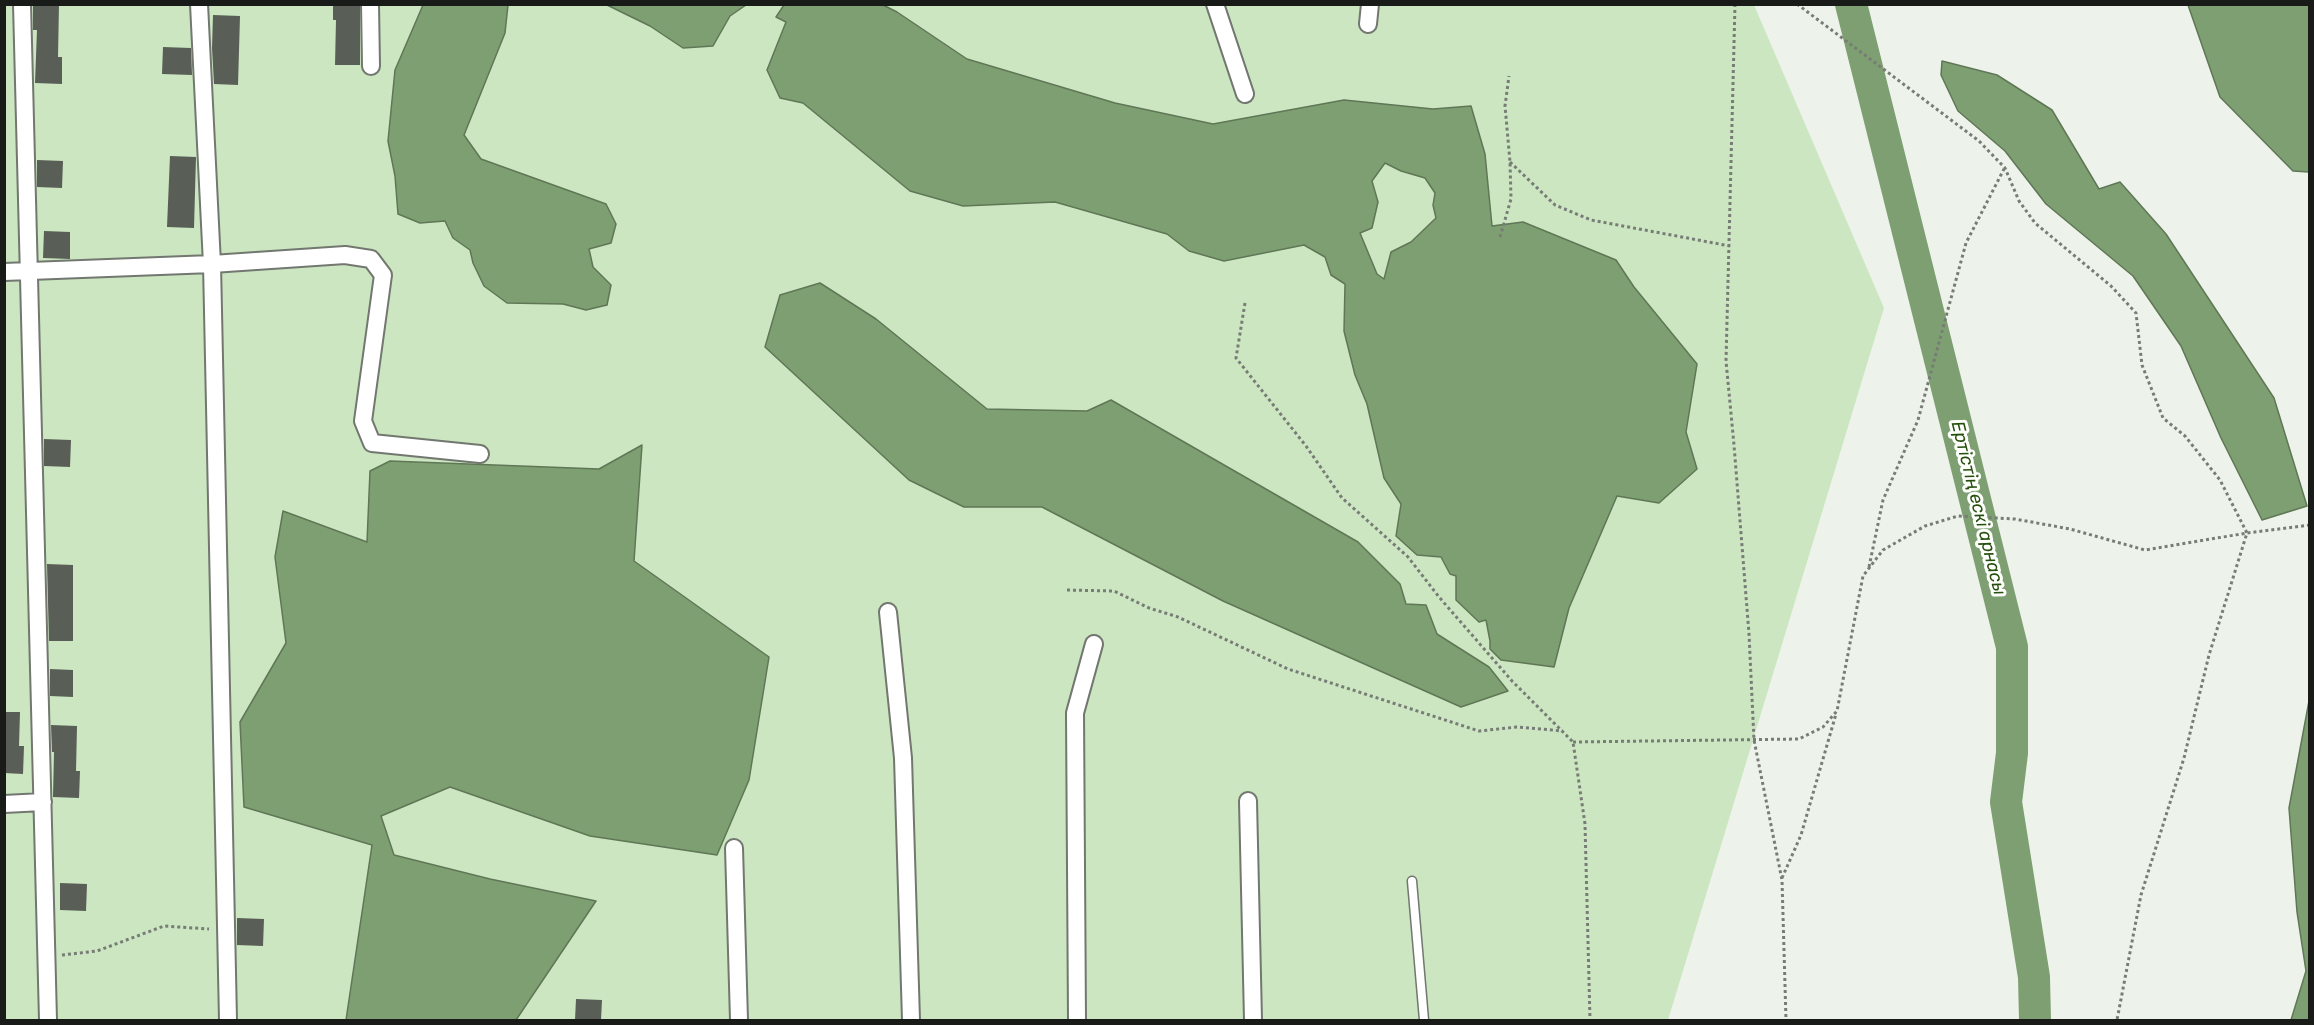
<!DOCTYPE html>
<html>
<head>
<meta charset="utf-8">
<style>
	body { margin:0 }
	#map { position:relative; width:2314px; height:1025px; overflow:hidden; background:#edf3ea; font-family:Rubik,sans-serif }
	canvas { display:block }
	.frame { position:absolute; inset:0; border:6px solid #181b17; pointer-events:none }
</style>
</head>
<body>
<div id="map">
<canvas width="2314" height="1025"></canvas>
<div class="frame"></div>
</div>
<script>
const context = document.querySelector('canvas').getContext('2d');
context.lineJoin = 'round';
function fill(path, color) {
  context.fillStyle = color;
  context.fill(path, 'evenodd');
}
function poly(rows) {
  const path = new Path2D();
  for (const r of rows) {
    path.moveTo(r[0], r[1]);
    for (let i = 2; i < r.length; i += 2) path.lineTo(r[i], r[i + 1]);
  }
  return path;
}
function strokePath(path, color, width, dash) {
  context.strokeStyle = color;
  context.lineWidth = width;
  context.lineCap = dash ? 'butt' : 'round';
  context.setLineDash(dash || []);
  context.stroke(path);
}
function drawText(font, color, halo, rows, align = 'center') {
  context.font = font + ' Rubik,sans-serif';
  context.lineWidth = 6;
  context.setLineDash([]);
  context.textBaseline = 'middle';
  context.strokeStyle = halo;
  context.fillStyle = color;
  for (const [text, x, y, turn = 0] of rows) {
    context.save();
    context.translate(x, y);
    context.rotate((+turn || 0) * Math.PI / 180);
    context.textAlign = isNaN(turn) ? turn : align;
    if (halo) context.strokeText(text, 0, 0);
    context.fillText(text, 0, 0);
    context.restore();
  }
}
const green = poly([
	[5,5,1754,5,1884,308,1668,1020,5,1020]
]);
const water = poly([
	[423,5,508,5,505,33,464,135,481,159,606,204,616,224,611,243,589,249,593,267,611,285,607,305,586,310,563,304,507,303,484,286,473,263,470,250,453,238,445,221,420,223,398,214,395,176,388,141,395,70,423,5],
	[607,5,746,5,730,16,713,46,683,48,650,26,607,5],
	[784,5,883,5,897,12,967,59,1115,103,1213,124,1344,100,1433,109,1471,106,1485,154,1492,226,1523,222,1616,260,1634,287,1697,364,1686,432,1697,469,1659,503,1617,496,1569,608,1554,667,1501,660,1490,649,1490,641,1486,620,1479,622,1456,600,1456,576,1450,574,1441,557,1417,555,1396,536,1401,504,1384,478,1367,404,1355,375,1344,331,1345,284,1331,275,1325,257,1304,245,1224,261,1189,251,1167,234,1055,202,963,206,910,191,803,103,780,98,767,70,786,22,776,17,784,5],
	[1385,163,1401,171,1425,178,1435,193,1433,205,1436,218,1411,242,1391,252,1384,279,1377,274,1360,233,1372,228,1378,202,1372,181,1385,163],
	[2188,5,2309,5,2309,172,2293,171,2220,97,2188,5],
	[1942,61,1997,75,2052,110,2099,189,2120,182,2166,234,2274,398,2307,506,2262,520,2221,438,2181,346,2133,276,2046,204,2005,151,1958,111,1941,75,1942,61],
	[820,283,876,319,987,409,1087,411,1111,400,1358,542,1400,584,1406,604,1426,605,1437,634,1489,667,1508,691,1461,707,1223,601,1042,507,964,507,909,480,765,347,780,295,820,283],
	[642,445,634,561,769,657,749,780,717,855,590,836,450,787,381,816,394,855,490,879,596,901,516,1020,346,1020,372,845,244,807,240,722,286,643,275,557,283,511,367,542,370,471,390,461,599,469,642,445],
	[2309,701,2309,1020,2291,1020,2306,971,2297,912,2289,808,2309,701]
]);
const river = poly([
	[1851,4,2012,647,2012,753,2006,802,2034,977,2035,1020]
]);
const building = poly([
	[33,4,59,4,58,57,62,57,62,84,35,83,37,30,33,30],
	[333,4,360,4,360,65,335,65,336,20,333,20],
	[213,15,240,16,238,85,214,84,212,48],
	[163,47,191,48,192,75,162,74],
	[170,156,196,157,194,228,167,227],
	[37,160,63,161,62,188,37,187],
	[44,231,70,232,70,259,43,258],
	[44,439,71,440,70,467,44,466],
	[47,564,73,565,73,641,49,641],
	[50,669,73,670,73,697,50,696],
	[4,712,20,712,19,746,24,746,23,774,4,773],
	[51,725,77,726,76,771,80,771,79,798,53,797,54,752,52,752],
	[60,883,87,884,86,911,60,910],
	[237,918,264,919,263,946,237,945],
	[576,999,602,1000,601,1020,575,1020]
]);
const path = poly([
	[1735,4,1726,361,1734,445,1749,634,1754,740,1782,880,1786,1020],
	[1797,4,1979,141,2005,168,2019,201,2035,223,2111,286,2136,313,2142,365,2163,418,2185,436,2220,480,2247,533,2209,655,2184,758,2141,895,2117,1020],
	[1510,162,1555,205,1591,220,1730,246],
	[1500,237,1511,199,1510,162,1505,106,1509,76],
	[1245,303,1236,358,1306,446,1342,498,1408,557,1439,597,1512,681,1573,742,1585,824,1590,1020],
	[1869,567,1883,500,1918,420,1966,243,2004,169],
	[1067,590,1114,591,1149,608,1178,617,1288,669,1479,731,1517,727,1563,731],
	[1573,742,1799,739,1823,727,1837,711,1863,576,1883,550,1925,526,1958,516,2015,519,2070,529,2145,550,2247,533,2310,525],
	[1782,878,1801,835,1836,714],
	[62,955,97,951,164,926,209,929]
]);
const lane = poly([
	[1412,881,1424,1020]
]);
const street = poly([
	[22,4,48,1020],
	[199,4,212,264,228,1020],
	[370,4,371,66],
	[1215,4,1245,94],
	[1368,24,1370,4],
	[4,272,212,264,345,255,371,259,383,275,363,421,372,443,480,454],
	[888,612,903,758,911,1020],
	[1248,801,1253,1020],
	[4,804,43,802],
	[734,848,739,1020],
	[1077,1020,1075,713,1094,644]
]);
const waterNames = [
	["Ертістің ескі арнасы",1978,508,76]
];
fill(green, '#cbe6c0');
fill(water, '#7e9f71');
strokePath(water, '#5f7756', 1.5);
strokePath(river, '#7e9f71', 32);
fill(building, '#595e56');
strokePath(lane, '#727770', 11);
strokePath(street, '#727770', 20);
strokePath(path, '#787c76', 3, [3, 3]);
strokePath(lane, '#fff', 8);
strokePath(street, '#fff', 16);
drawText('italic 18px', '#254f0d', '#fefffd', waterNames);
</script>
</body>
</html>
